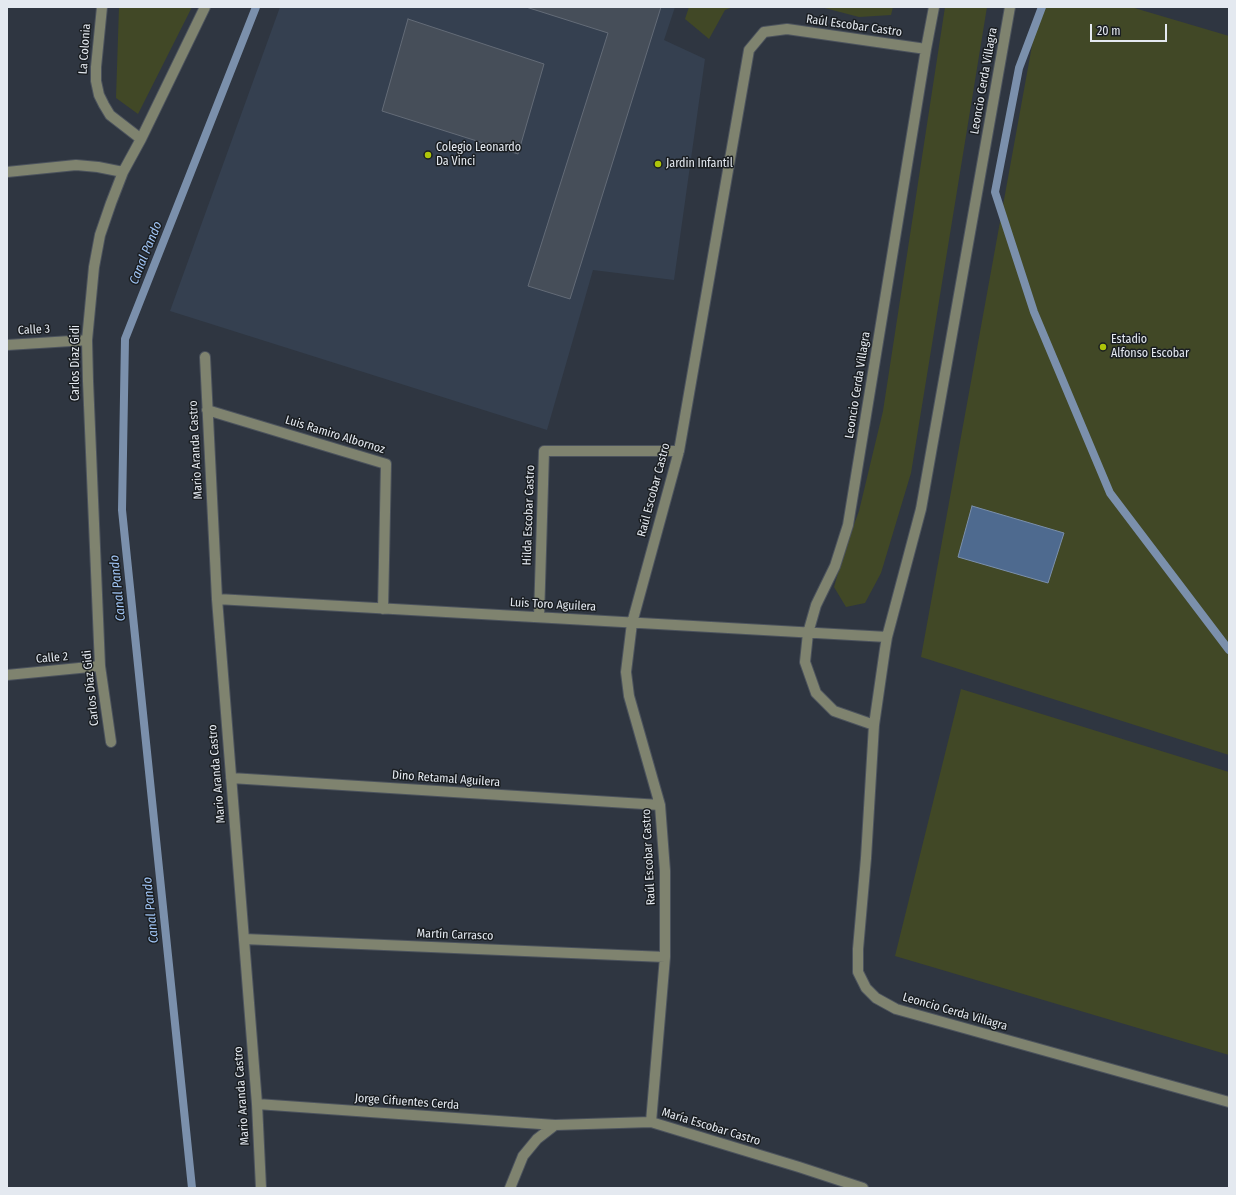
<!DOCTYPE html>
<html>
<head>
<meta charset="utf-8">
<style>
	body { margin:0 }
	#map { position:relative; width:1236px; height:1195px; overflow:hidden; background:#2f3641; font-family:"Fira Sans Condensed",sans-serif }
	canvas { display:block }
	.frame { position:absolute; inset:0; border:8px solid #e4e9f0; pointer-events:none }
	.scale { position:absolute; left:1090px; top:24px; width:77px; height:18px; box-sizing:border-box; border:2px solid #e4e9f0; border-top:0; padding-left:5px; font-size:12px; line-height:14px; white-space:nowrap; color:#e4e9f0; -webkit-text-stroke:3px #1a1e22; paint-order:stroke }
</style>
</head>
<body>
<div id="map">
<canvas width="1236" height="1195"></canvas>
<div class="frame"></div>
<div class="scale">20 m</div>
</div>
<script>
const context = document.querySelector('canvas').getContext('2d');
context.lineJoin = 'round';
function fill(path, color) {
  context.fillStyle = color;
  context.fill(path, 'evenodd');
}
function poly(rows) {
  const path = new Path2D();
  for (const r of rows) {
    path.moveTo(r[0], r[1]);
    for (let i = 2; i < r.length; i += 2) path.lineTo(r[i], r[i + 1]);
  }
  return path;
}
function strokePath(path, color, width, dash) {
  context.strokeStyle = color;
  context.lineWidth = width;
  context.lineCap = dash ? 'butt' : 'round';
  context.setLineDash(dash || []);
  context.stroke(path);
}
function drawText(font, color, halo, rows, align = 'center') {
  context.font = font + ' "Fira Sans Condensed",sans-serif';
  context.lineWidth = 3;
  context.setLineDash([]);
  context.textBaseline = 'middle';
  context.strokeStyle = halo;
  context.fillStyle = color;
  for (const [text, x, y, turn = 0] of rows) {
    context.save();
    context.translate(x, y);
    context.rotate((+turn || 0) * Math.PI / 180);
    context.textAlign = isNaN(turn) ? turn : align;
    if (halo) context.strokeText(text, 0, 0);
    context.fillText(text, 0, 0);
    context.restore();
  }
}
const built = poly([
	[280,7,675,7,664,40,705,59,674,280,593,270,547,430,170,311]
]);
const green = poly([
	[119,7,192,7,138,114,116,98],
	[689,7,733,7,725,10,709,39,685,19],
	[821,7,893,7,891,15,859,17],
	[945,7,987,7,911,473,881,573,865,603,846,607,834,587,845,549,859,511,883,411],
	[1039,7,1131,7,1229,36,1229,755,921,657],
	[961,689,1229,772,1229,1055,895,956]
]);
const water = poly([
	[972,506,1064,533,1048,583,958,557,972,506]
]);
const stream = poly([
	[1042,7,1019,68,995,192,1034,312,1110,493,1229,650],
	[192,1188,122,510,125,339,256,7]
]);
const building = poly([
	[526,7,661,7,570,299,528,286,608,33,526,7],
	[408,19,544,64,518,154,382,111,408,19]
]);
const minor = poly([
	[102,7,96,67,96,81,99,95,104,105,110,115,141,139],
	[1010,7,921,509,887,637,885,649,874,725,866,858,858,949,858,972,866,988,876,998,896,1009,1229,1102],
	[7,172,76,165,98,167,123,172],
	[7,345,87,340],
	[205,357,217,599,257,1104,261,1188],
	[207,410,386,464,383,609],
	[217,599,887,637],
	[539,617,544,451,679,451],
	[7,675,100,666],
	[874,725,834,711,816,693,805,662,808,633,816,605,835,566,848,525,926,49,934,7],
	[111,742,100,666,88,381,87,340,94,267,100,235,111,203,123,172,141,139,205,7],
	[231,778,660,805],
	[244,939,665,957],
	[257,1104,555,1125,651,1122,799,1167,863,1188],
	[651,1122,665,957,665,871,660,805,629,696,626,672,632,623,679,451,749,50,764,32,787,29,926,49],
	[510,1188,523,1156,537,1139,555,1125]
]);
const markers = [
	[428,155,4,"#aec509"],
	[658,164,4,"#aec509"],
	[1103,347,4,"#aec509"]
];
const streetNames = [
	["Raúl Escobar Castro",854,26,8],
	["La Colonia",85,49,-86],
	["Leoncio Cerda Villagra",984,81,-80],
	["Calle 3",34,330,-3],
	["Carlos Díaz Gidi",76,363,-90],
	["Leoncio Cerda Villagra",858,385,-81],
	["Luis Ramiro Albornoz",335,435,17],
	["Mario Aranda Castro",196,450,-93],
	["Raúl Escobar Castro",654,490,-75],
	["Hilda Escobar Castro",529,515,-88],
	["Luis Toro Aguilera",553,605,3],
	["Calle 2",52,658,-5],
	["Carlos Díaz Gidi",91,688,-96],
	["Mario Aranda Castro",217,774,-95],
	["Dino Retamal Aguilera",446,779,4],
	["Raúl Escobar Castro",649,857,-93],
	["Martín Carrasco",455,935,2],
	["Leoncio Cerda Villagra",955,1012,16],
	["Mario Aranda Castro",242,1096,-94],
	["Jorge Cifuentes Cerda",407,1102,4],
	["María Escobar Castro",711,1127,17]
];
const poiNames = [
	["Colegio Leonardo",436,148],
	["Da Vinci",436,162],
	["Jardin Infantil",666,164],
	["Estadio",1111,340],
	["Alfonso Escobar",1111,354]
];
const waterNames = [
	["Canal Pando",146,253,-68],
	["Canal Pando",118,588,-96],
	["Canal Pando",151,910,-96]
];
fill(built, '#354050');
fill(green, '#414826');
fill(water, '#4e6a8f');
strokePath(water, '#7b90ac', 1);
strokePath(stream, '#7b90ac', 8);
fill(building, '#464e59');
strokePath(building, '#636b77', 1);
strokePath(minor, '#4c535d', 12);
strokePath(minor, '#7f836f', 10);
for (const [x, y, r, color] of markers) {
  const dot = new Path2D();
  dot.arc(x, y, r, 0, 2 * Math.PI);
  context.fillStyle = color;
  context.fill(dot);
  strokePath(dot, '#1a1e22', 1.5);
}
drawText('12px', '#e4e9f0', '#1a1e22', streetNames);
drawText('12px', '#e4e9f0', '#1a1e22', poiNames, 'left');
drawText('italic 13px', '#a0c4f4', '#1a1e22', waterNames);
</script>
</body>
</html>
